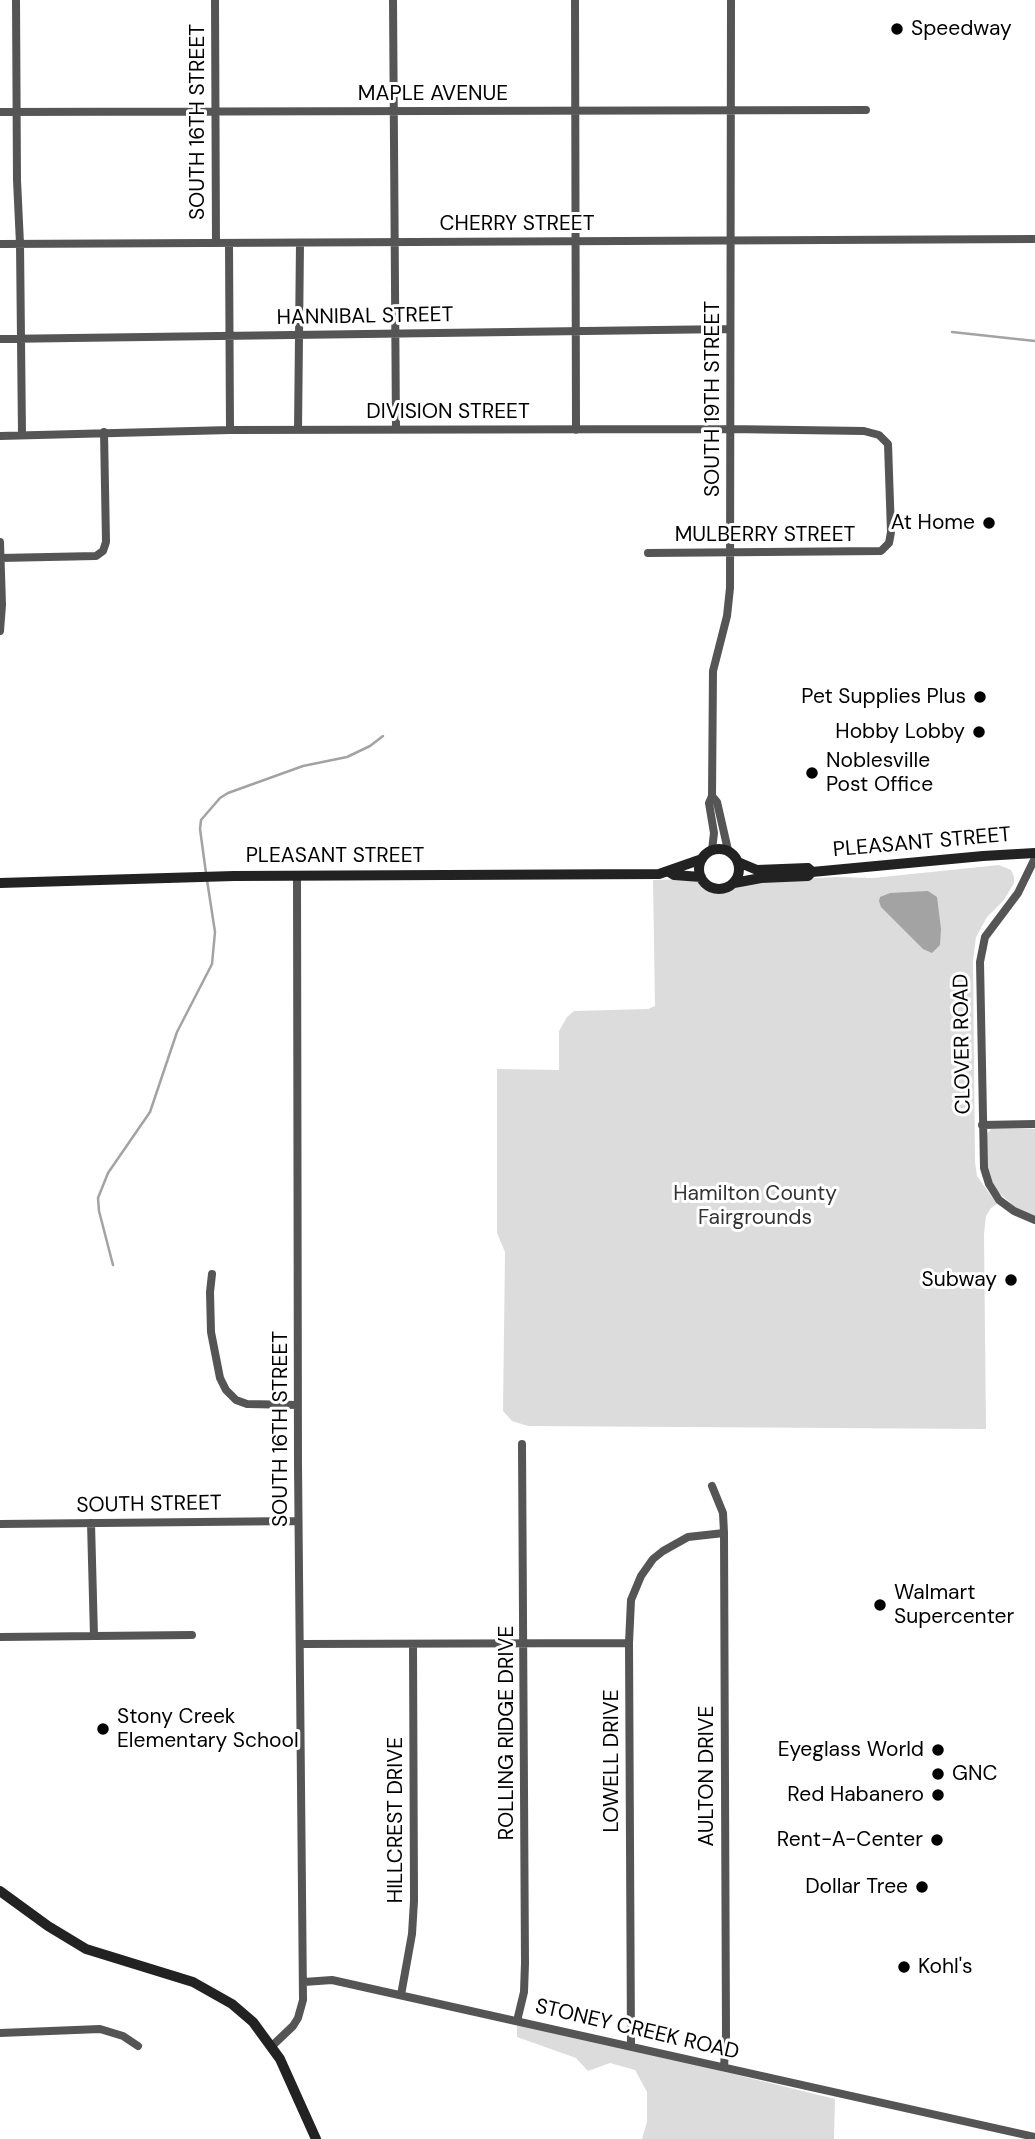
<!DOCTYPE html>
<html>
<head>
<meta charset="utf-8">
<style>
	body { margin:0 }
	canvas { display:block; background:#fff }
</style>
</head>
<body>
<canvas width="1035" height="2139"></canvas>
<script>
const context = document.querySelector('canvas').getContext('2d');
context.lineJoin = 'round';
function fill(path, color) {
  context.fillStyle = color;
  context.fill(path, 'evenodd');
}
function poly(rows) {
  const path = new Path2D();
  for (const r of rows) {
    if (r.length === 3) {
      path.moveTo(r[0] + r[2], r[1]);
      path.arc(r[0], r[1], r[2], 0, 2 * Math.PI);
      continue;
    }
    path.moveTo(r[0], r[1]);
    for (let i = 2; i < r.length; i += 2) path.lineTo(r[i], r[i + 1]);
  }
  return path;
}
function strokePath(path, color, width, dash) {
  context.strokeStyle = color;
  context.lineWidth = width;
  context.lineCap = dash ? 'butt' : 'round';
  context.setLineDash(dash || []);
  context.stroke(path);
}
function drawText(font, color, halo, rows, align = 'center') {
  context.font = font + ' "DM Sans",sans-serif';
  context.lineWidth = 6;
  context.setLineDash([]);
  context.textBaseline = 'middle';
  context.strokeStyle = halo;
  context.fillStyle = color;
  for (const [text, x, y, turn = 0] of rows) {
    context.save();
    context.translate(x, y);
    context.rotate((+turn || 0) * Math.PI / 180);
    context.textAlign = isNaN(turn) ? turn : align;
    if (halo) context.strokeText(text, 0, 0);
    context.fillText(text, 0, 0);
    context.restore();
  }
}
const green = poly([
	[999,865,1011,870,1014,877,1014,883,1004,900,987,917,976,937,973,961,975,1162,977,1176,997,1204,991,1208,986,1216,984,1234,986,1429,528,1426,512,1421,503,1411,505,1252,497,1233,497,1069,559,1070,559,1031,567,1017,574,1011,648,1009,655,1006,653,880,692,879,716,892,727,891,755,881,837,877,873,878],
	[991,1129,1035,1129,1035,1216,1015,1207,996,1190,987,1171,987,1134],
	[517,2021,835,2099,834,2139,642,2139,647,2122,647,2092,635,2070,610,2063,588,2071,576,2058,517,2037]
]);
const water = poly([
	[928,891,937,897,941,929,940,945,932,953,923,949,881,907,879,901,880,897,890,893]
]);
const stream = poly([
	[952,332,1035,341],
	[206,873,200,829,201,820,220,798,228,793,303,766,347,757,370,746,383,736],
	[113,1265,99,1211,98,1198,108,1173,150,1112,177,1032,212,964,215,932,207,880]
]);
const street = poly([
	[16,0,17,180,20,244,22,435],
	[215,0,216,243],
	[393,0,396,429],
	[575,0,576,430],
	[0,112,866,110],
	[229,243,230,430],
	[0,244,1035,239],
	[0,339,730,329],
	[298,430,300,243],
	[0,436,230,430,729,429,864,431,879,435,888,444,891,532,889,543,881,551,648,553],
	[0,542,2,605,0,631],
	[0,558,96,556,103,551,106,542,104,432],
	[712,796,717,802,728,850],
	[712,850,714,833,709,803,712,796,713,671,727,616,730,588,731,0],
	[1035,858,1018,893,985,937,980,962,984,1168,989,1184,999,1200,1014,1211,1035,1220],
	[982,1125,1035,1124],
	[212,1274,210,1292,211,1332,220,1378,226,1390,236,1400,247,1404,298,1405],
	[712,1486,723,1513,724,1533,726,2035,724,2067],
	[91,1523,94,1636],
	[0,1524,298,1521],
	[0,1637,192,1635],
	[301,1644,629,1643],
	[304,1982,332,1980,1035,2137],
	[401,1995,412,1934,414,1901,413,1645],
	[517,2021,524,1992,525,1963,522,1444],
	[0,2033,100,2029,123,2036,138,2046],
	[272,2046,293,2026,298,2018,303,2000,298,1465,297,876],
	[631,2046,629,1643,631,1600,641,1576,653,1559,663,1551,688,1537,724,1533]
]);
const secondary = poly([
	[719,869,20],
	[738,862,757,870,808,868,812,872],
	[669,872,674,875,701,877],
	[0,883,234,876,659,874,702,859],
	[734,883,761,878,808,876,812,872,983,856,1035,853],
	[0,1891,48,1926,86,1949,193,1982,232,2004,253,2022,280,2059,316,2139]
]);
const markers = [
	[897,29,7,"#000"],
	[989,523,7,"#000"],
	[980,697,7,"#000"],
	[979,732,7,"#000"],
	[812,773,7,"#000"],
	[1011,1280,7,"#000"],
	[880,1605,7,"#000"],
	[103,1729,7,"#000"],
	[938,1750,7,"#000"],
	[938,1774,7,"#000"],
	[938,1795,7,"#000"],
	[937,1840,7,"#000"],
	[922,1887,7,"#000"],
	[904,1967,7,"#000"]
];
const poiNames = [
	["Speedway",911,29,"left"],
	["At Home",975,523],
	["Pet Supplies Plus",966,697],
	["Hobby Lobby",965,732],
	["Noblesville",826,761,"left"],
	["Post Office",826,785,"left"],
	["Subway",997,1280],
	["Walmart",894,1593,"left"],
	["Supercenter",894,1617,"left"],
	["Stony Creek",117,1717,"left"],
	["Elementary School",117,1741,"left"],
	["Eyeglass World",924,1750],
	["GNC",952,1774,"left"],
	["Red Habanero",924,1795],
	["Rent-A-Center",923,1840],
	["Dollar Tree",908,1887],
	["Kohl's",918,1967,"left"]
];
const streetNames = [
	["MAPLE AVENUE",433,94],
	["SOUTH 16TH STREET",198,122,-90],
	["CHERRY STREET",517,224],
	["HANNIBAL STREET",365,317,-1],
	["SOUTH 19TH STREET",713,399,-90],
	["DIVISION STREET",448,412],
	["MULBERRY STREET",765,535],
	["PLEASANT STREET",922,843,-5],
	["PLEASANT STREET",335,856],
	["CLOVER ROAD",963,1044,-91],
	["SOUTH 16TH STREET",281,1429,-90],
	["SOUTH STREET",149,1505,-1],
	["ROLLING RIDGE DRIVE",507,1733,-90],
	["LOWELL DRIVE",612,1761,-90],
	["AULTON DRIVE",707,1776,-90],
	["HILLCREST DRIVE",396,1820,-90],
	["STONEY CREEK ROAD",637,2030,13]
];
const parkNames = [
	["Hamilton County",755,1194],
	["Fairgrounds",755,1218]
];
fill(green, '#dcdcdc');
fill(water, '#a3a3a3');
strokePath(stream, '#a3a3a3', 2.5);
strokePath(street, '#555', 8);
strokePath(secondary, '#222', 10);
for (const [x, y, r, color] of markers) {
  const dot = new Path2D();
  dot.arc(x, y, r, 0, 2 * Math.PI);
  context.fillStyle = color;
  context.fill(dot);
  strokePath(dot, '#fff', 2.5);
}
drawText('21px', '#000', '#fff', poiNames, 'right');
drawText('21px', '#000', '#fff', streetNames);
drawText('21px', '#333', '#fff', parkNames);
</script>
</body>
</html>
